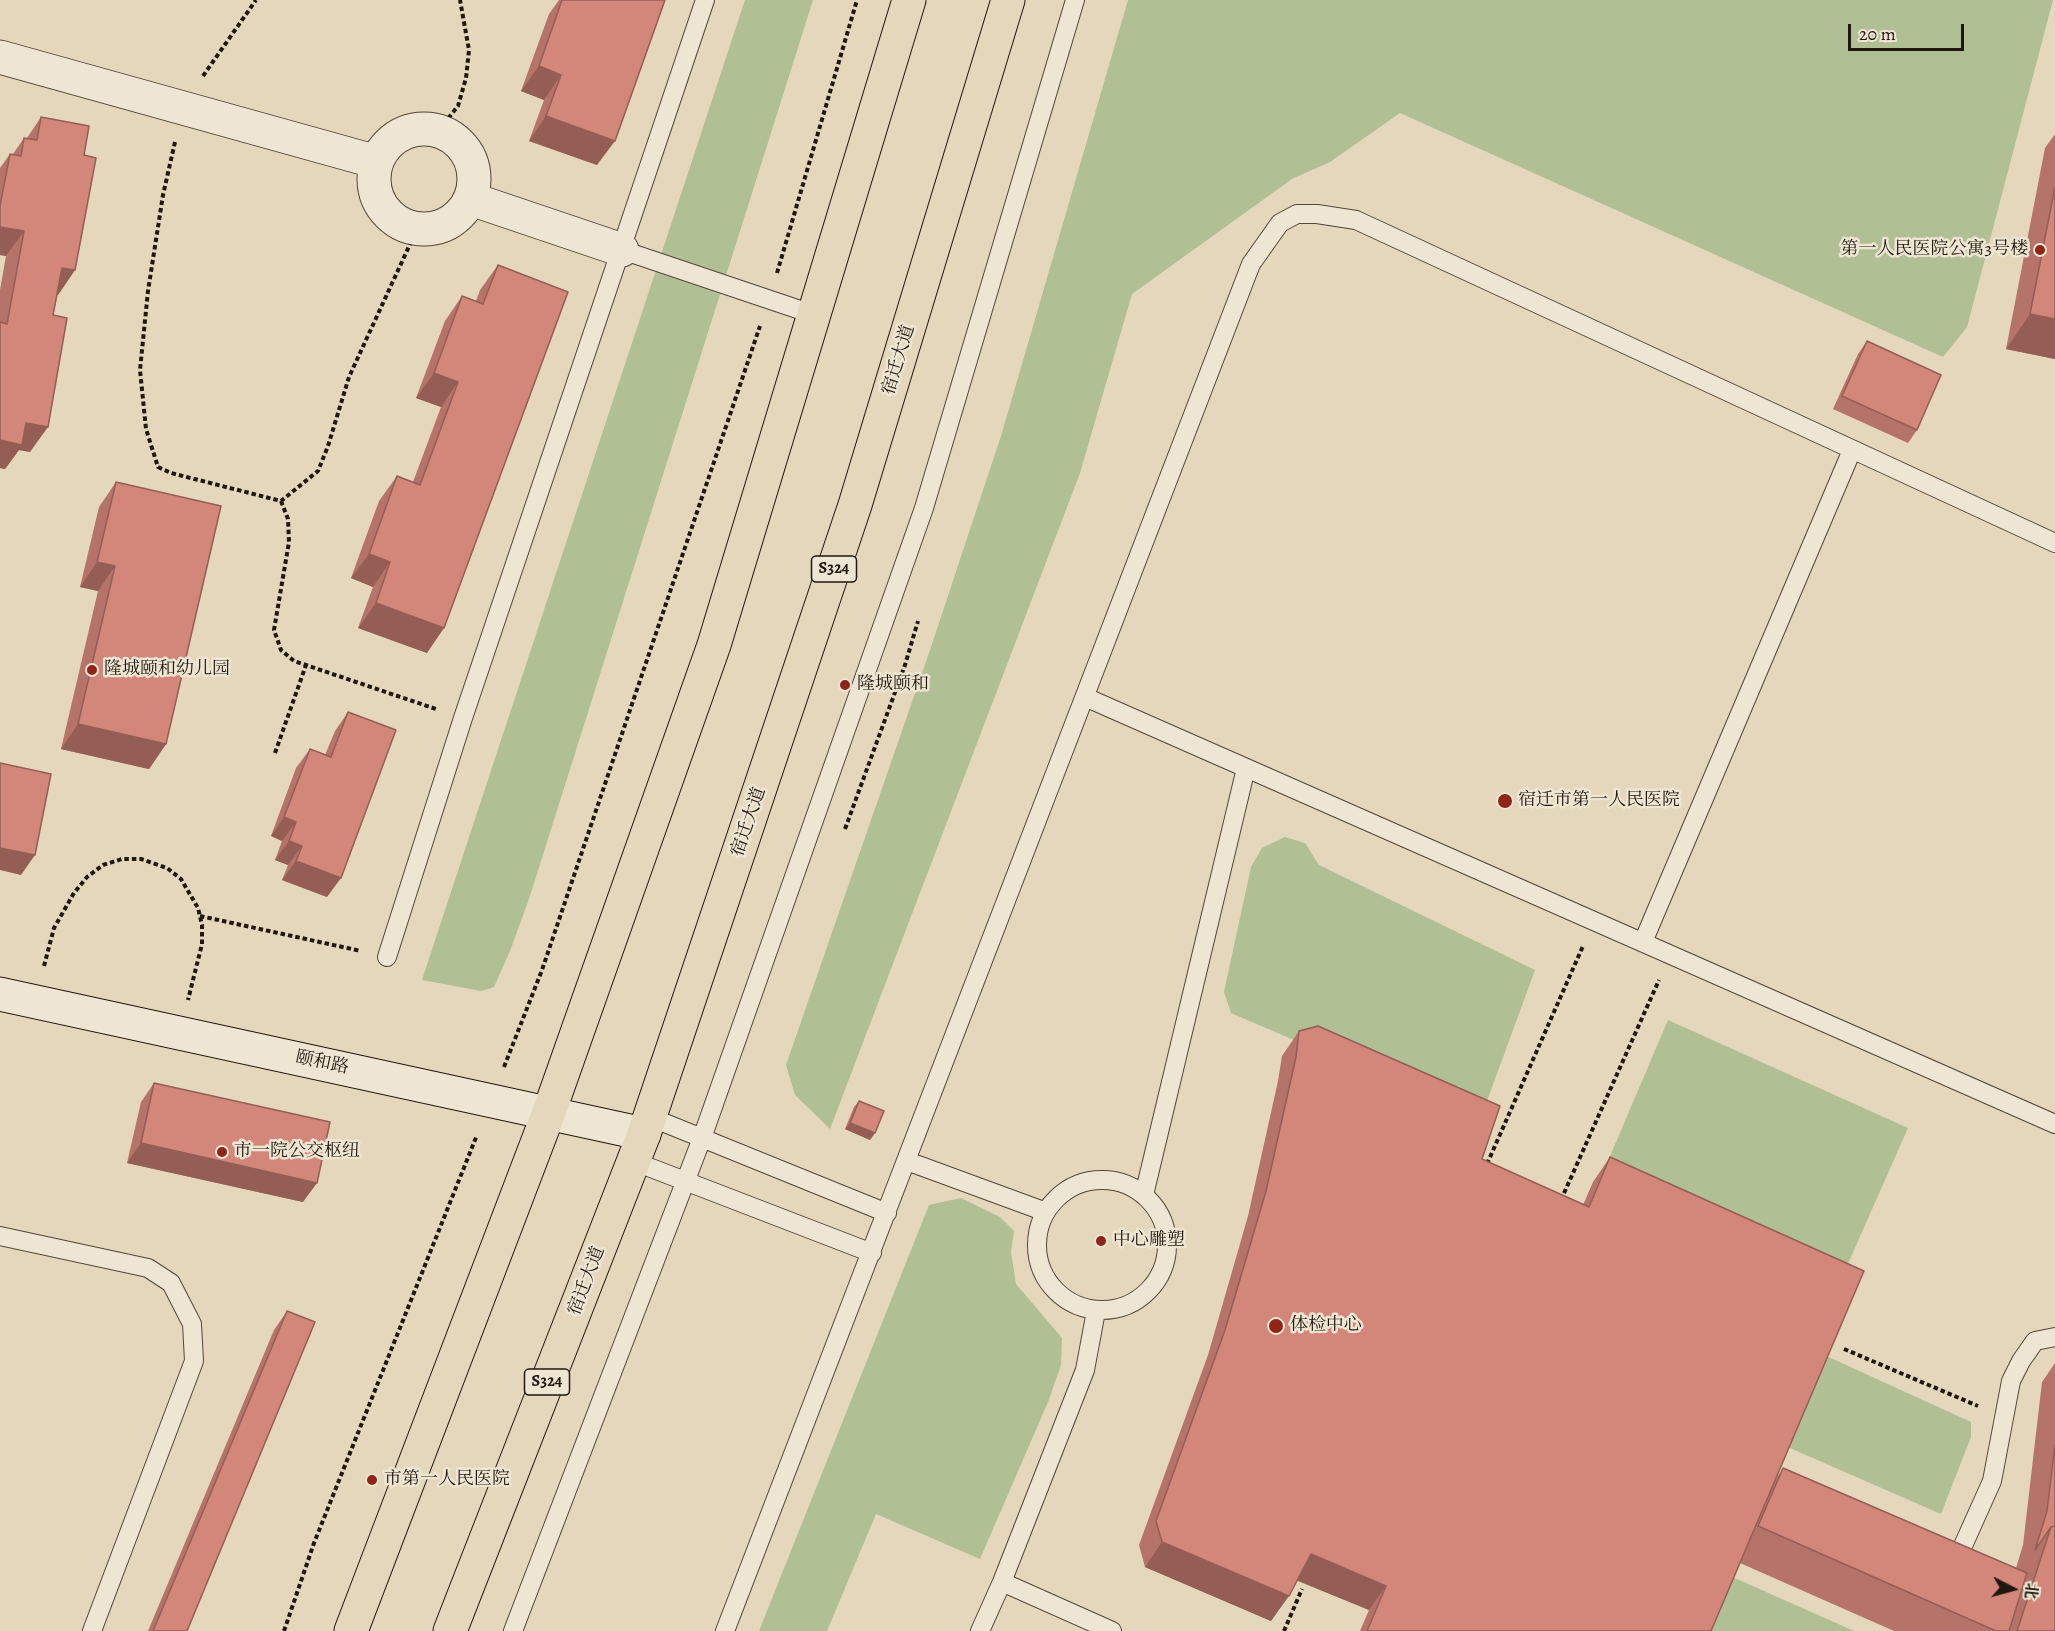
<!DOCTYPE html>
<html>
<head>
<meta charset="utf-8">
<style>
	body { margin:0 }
	#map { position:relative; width:2055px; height:1631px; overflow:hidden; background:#e5d7bc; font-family:Alegreya,"Noto Serif SC",serif }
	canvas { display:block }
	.north { position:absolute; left:1983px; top:1559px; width:60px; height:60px; -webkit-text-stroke:4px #eee5d3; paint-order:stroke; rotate:96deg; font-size:16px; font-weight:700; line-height:24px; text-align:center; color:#20170e }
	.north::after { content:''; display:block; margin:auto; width:21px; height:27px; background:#20170e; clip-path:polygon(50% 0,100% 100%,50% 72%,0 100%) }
	.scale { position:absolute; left:1848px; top:24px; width:116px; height:27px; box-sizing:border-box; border:3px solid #20170e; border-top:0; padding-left:8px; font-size:18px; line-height:21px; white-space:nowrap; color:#20170e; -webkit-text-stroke:4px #eee5d3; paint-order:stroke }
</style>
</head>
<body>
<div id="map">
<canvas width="2055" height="1631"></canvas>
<div class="north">北</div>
<div class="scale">20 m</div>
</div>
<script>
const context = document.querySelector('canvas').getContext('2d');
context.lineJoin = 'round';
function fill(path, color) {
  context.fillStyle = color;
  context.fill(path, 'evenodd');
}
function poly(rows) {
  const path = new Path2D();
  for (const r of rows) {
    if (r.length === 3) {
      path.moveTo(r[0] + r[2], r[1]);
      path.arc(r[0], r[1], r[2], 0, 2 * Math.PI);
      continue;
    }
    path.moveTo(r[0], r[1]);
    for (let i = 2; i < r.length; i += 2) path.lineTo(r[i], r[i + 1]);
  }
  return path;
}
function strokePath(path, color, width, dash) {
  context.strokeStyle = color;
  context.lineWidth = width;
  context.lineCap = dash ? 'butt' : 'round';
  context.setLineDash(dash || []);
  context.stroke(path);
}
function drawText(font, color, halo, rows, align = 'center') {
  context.font = font + ' Alegreya,"Noto Serif SC",serif';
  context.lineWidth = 5;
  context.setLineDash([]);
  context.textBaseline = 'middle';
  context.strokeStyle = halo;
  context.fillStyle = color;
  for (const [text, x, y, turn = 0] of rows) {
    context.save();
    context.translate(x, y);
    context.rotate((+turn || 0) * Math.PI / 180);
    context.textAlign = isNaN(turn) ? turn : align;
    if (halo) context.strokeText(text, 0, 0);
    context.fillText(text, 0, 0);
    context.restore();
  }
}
const green = poly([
	[745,0,813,0,529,899,510,951,494,987,481,991,422,980],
	[1128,0,2053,0,1967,327,1943,357,1400,113,1330,162,1292,179,1132,294,1080,473,830,1129,795,1095,786,1065,929,653,1001,436],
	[1285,837,1305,843,1319,865,1535,970,1480,1120,1231,1013,1224,992,1251,867,1262,848],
	[1668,1020,1908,1128,1839,1284,1602,1175],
	[961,1198,1000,1217,1014,1231,1011,1252,1016,1284,1062,1338,1061,1365,1048,1402,980,1559,876,1514,827,1631,759,1631,929,1205],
	[1822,1354,1971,1422,1971,1437,1941,1514,1783,1445],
	[1728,1575,1854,1631,1704,1631]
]);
const path = poly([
	[203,76,256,0],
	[439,130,458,106,466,78,469,50,460,0],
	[175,142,163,195,148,291,140,370,146,429,158,467,171,473,281,501,318,471,328,446,349,377,417,229],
	[777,273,857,0],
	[281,501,288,519,289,542,274,630,281,650,294,661,436,709],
	[275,753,306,665],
	[845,829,905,665,918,621],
	[200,916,361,951],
	[44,966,54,928,74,893,87,877,103,865,122,859,141,859,167,868,181,879,198,908,202,925,202,944,188,1000],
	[504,1067,542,970,760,326],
	[1487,1164,1583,946],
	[1561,1200,1659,980],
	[1844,1349,1978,1406],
	[284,1631,314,1543,477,1135],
	[1284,1631,1302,1589]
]);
const lane = poly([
	[622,250,815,315],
	[1085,697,2055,1124],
	[1643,942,1852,450],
	[387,957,463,718,705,0],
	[650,1117,887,1213],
	[633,1161,872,1253],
	[907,1161,1046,1212],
	[1102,1245,65],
	[1144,1195,1246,768],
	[0,1236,148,1268,171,1283,192,1324,194,1361,92,1631],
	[1096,1311,1085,1370,1002,1582,1112,1631],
	[1953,1568,1992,1481,2011,1381,2021,1361,2035,1341,2055,1337],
	[513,1631,702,1138,924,508,1075,0],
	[725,1631,1251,264,1280,223,1297,214,1317,214,1356,220,2055,543],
	[980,1631,1002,1582]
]);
const street = poly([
	[0,57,377,162],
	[424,179,50],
	[471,199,622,250]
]);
const secondary = poly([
	[0,994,644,1134]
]);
const primary = poly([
	[351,1631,549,1112,714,645,909,0],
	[450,1631,644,1134,855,505,1008,0]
]);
const wall = poly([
	[559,0,665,0,597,165,529,141,544,100,521,91,549,14],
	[41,117,84,155,75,270,58,295,57,295,30,452,19,450,5,469,0,468,0,290,6,256,0,255,0,168,10,154,13,154,24,138,27,138],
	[2055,134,2055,359,2006,349,2045,148],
	[498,265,427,653,358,628,373,587,351,578,379,501,397,476,413,482,441,407,416,398,445,321,462,296,476,301,480,290],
	[1867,341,1917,430,1908,443,1833,409,1858,354],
	[116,482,166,744,149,769,61,749,98,591,80,587,99,507],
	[348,712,327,897,282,880,288,865,275,860,282,841,271,836,296,768,310,749,325,755,335,731],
	[1299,1031,1482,1159,1583,1205,1593,1182,1610,1157,1776,1479,1783,1468,2016,1568,2023,1545,2042,1382,2055,1363,2055,1631,1894,1631,1740,1563,1711,1631,1360,1631,1369,1610,1297,1580,1271,1621,1145,1567,1139,1545,1208,1355,1248,1216,1278,1081,1282,1056],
	[154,1083,303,1202,127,1163,141,1102],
	[859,1101,870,1140,845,1129,854,1107],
	[287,1311,187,1631,148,1631,274,1330]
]);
const shadedWall = poly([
	[539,66,561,75,544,100,521,91],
	[546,116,615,141,597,165,529,141],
	[0,227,24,231,6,256,0,255],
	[62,268,75,270,58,295,44,293],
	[2030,314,2055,319,2055,359,2006,349],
	[434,373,458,382,441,407,416,398],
	[26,423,48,427,30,452,19,450,5,469,0,468,0,440],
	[369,554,390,562,373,587,351,578],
	[97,562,115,566,98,591,80,587],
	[376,603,444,628,427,653,358,628],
	[78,724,166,744,149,769,61,749],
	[284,817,296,822,282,841,271,836],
	[289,841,302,846,288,865,275,860],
	[0,848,35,855,21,875,0,870],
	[296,861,341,878,327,897,282,880],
	[850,1123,875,1133,870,1140,845,1129],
	[141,1143,317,1183,303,1202,127,1163],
	[1162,1542,1289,1596,1271,1621,1145,1567],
	[1311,1554,1386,1586,1369,1610,1293,1579]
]);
const building = poly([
	[562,0,665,0,615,141,546,116,561,75,539,66,562,0],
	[41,117,89,126,84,155,96,158,75,270,62,268,53,315,67,318,48,427,26,423,22,445,0,440,0,322,7,324,24,231,0,227,0,206,10,154,21,156,24,138,37,140,41,117],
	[2055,187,2055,319,2030,314,2055,187],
	[498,265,568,292,444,628,376,603,390,562,369,554,397,476,420,485,458,382,434,373,462,296,483,304,498,265],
	[1867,341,1941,375,1917,430,1842,396,1867,341],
	[116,482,221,506,166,744,78,724,115,566,97,562,116,482],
	[348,712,396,730,341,878,296,861,302,846,289,841,296,822,284,817,310,749,331,757,348,712],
	[0,763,51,774,35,855,0,848,0,763],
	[1318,1026,1500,1106,1482,1159,1589,1207,1610,1157,1864,1271,1711,1631,1367,1631,1386,1586,1311,1554,1289,1596,1162,1542,1156,1521,1225,1330,1266,1191,1296,1057,1299,1031,1318,1026],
	[154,1083,330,1122,317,1183,141,1143,154,1083],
	[859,1101,884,1111,875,1133,850,1123,859,1101],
	[287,1311,315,1322,187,1631,153,1631,287,1311],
	[2055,1445,2055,1526,2051,1527,2035,1550,2047,1511,2055,1445],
	[1783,1468,2027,1573,2009,1631,1996,1631,1758,1526,1783,1468],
	[2055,1526,2055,1631,2017,1631,2051,1527,2055,1526]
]);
const markers = [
	[2040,250,6,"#8f2418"],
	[92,670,6,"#8f2418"],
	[845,685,6,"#8f2418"],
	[1505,801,8,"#8f2418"],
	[222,1152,6,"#8f2418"],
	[1101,1241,6,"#8f2418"],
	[1276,1326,8,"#8f2418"],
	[372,1480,6,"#8f2418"]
];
const shields = [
	[834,569,45],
	[547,1382,45]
];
const shieldNames = [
	["S324",834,569],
	["S324",547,1382]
];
const poiNames = [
	["第一人民医院公寓3号楼",2028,250,"right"],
	["隆城颐和幼儿园",104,670],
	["隆城颐和",857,685],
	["宿迁市第一人民医院",1518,801],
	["市一院公交枢纽",234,1152],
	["中心雕塑",1113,1241],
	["体检中心",1290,1326],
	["市第一人民医院",384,1480]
];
const streetNames = [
	["宿迁大道",899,360,-73],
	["宿迁大道",749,822,-71],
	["颐和路",322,1063,12],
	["宿迁大道",587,1281,-69]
];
fill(green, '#b0bf94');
strokePath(lane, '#51473a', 20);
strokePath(street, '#51473a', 35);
strokePath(secondary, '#20170e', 35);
strokePath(primary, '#20170e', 35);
strokePath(path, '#20170e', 4, [4.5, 3]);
strokePath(lane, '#eee5d3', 18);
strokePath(street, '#eee5d3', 33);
strokePath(secondary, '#eee5d3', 33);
strokePath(primary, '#e5d7bc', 33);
fill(wall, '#b57369');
fill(shadedWall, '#945e55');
fill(building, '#d3867a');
strokePath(building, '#945e55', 1.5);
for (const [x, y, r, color] of markers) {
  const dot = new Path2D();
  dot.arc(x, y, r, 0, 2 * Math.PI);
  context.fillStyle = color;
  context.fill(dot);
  strokePath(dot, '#eee5d3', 2);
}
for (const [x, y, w] of shields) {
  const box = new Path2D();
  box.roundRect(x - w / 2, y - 13, w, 26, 4.5);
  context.fillStyle = '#eee5d3';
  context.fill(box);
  strokePath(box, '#20170e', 1.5);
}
drawText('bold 16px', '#20170e', null, shieldNames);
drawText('18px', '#20170e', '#eee5d3', poiNames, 'left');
drawText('18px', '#20170e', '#eee5d3', streetNames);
</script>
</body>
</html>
